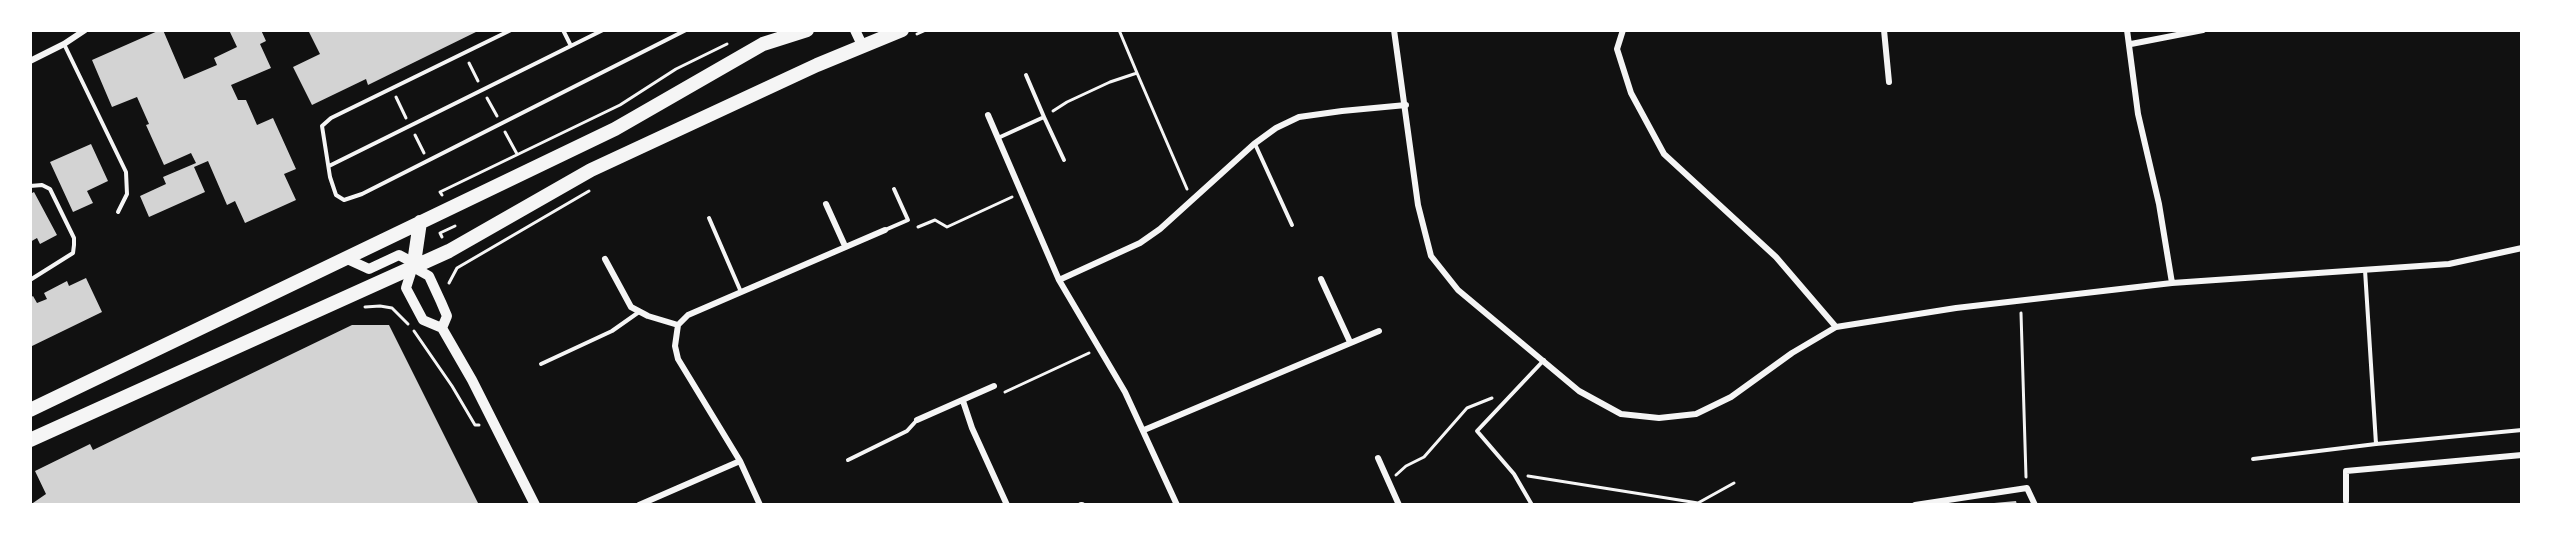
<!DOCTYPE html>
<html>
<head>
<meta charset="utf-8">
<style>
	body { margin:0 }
	#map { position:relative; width:2552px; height:535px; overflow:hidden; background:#111; font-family:"Nunito Sans",sans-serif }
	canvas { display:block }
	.frame { position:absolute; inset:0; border:32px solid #fff; pointer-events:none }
</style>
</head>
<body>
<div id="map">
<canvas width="2552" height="535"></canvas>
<div class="frame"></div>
</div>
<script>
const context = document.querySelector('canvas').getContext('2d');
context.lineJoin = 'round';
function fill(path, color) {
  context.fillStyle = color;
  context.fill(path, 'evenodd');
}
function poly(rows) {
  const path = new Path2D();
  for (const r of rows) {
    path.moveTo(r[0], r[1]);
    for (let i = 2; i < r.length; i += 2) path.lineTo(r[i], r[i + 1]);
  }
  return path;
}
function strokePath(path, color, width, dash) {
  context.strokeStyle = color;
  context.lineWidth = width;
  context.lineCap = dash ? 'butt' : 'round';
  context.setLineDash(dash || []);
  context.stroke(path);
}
const building = poly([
	[160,30,163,30,184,79,217,65,214,58,237,47,229,30,261,30,266,41,260,44,271,68,231,85,238,100,246,100,257,125,273,118,296,169,284,174,296,200,245,223,235,201,227,205,208,161,194,167,205,192,149,217,140,196,166,184,163,177,196,163,191,153,164,165,146,125,149,124,137,97,112,107,92,60],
	[308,30,480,30,368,85,366,79,312,105,293,67,320,54],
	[91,144,108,181,87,191,93,203,73,212,50,162],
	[34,192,57,235,40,244,37,238,30,242,30,194],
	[86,278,102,312,30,347,30,298,33,296,37,303,47,299,44,293,67,281,69,286],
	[352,325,389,325,479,505,30,505,46,494,35,471,90,444,93,450],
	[2016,501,2017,505,1994,505,1994,503]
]);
const path = poly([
	[1119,30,1137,73],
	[917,34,926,30],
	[469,63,478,81],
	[396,97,406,118],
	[487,98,497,116],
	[1053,111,1067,102,1110,82,1137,73,1187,189],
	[505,132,517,154],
	[415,135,424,153],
	[442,195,440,192,620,105,676,69,727,44],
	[918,227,935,220,947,227,1012,197],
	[442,237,440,233,455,226],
	[449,283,457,268,589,191],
	[365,307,380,306,392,308],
	[392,308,408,324],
	[2021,313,2026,477],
	[414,331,452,386,475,425,479,425],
	[1005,392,1089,353],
	[1396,475,1406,466,1424,457,1467,408,1492,398],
	[1528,476,1698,503,1734,483]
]);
const service = poly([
	[511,30,331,118,322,126,330,177,336,195,344,200,362,194,686,30],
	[563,30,571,46],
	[64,44,126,172,127,194,118,212],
	[1044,117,1064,160],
	[998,138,1044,117,1026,75],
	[1255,144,1292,225],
	[329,166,603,30],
	[30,186,42,185,50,189,74,238,74,245,73,253,30,280],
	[709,218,741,292],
	[885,230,908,220,894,189],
	[2365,270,2376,444,2522,430],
	[541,364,612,331,639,312],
	[2253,459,2376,444],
	[848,460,907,431,917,420],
	[1532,505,1514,474,1477,431,1544,360]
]);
const minor = poly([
	[1394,30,1418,205,1431,256,1458,290,1579,391,1621,414,1659,418,1696,414,1731,397,1792,353,1836,327,1956,308,2172,283,2449,264,2522,248],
	[1623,30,1617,49,1631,93,1664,154,1776,257,1836,327],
	[1884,30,1889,82],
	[2127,30,2138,114,2159,204,2172,283],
	[2131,44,2203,30],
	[30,61,64,44,85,30],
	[988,115,1059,280,1125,392,1177,505],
	[826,204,845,246],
	[605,259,631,307,648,316,678,325],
	[1321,279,1350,342],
	[1059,280,1140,243,1160,229,1254,144,1276,128,1299,117,1342,111,1406,105],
	[963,401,972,428,1007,505],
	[917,420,994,386],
	[1144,430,1379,331],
	[1378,458,1399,505],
	[2346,501,2346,471,2522,455],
	[639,505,740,461],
	[760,505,740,461,678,359,675,346,678,325,688,315,885,230],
	[1081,505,1082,505],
	[1915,505,2027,488,2035,505]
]);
const tertiary = poly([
	[855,30,863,47],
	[345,258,369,269,399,255,414,263,406,288,423,320,442,328,472,380,535,505],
	[413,267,429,276,441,302,447,316,442,328]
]);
const trunk = poly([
	[414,263,420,222],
	[30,410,615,129,763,44,807,30],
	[30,440,449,251,591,170,817,65,902,30]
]);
fill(building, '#d3d3d3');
strokePath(path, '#f5f5f5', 3);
strokePath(service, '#f5f5f5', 4);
strokePath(minor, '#f5f5f5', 6);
strokePath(tertiary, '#f5f5f5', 10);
strokePath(trunk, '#f5f5f5', 14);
</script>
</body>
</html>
